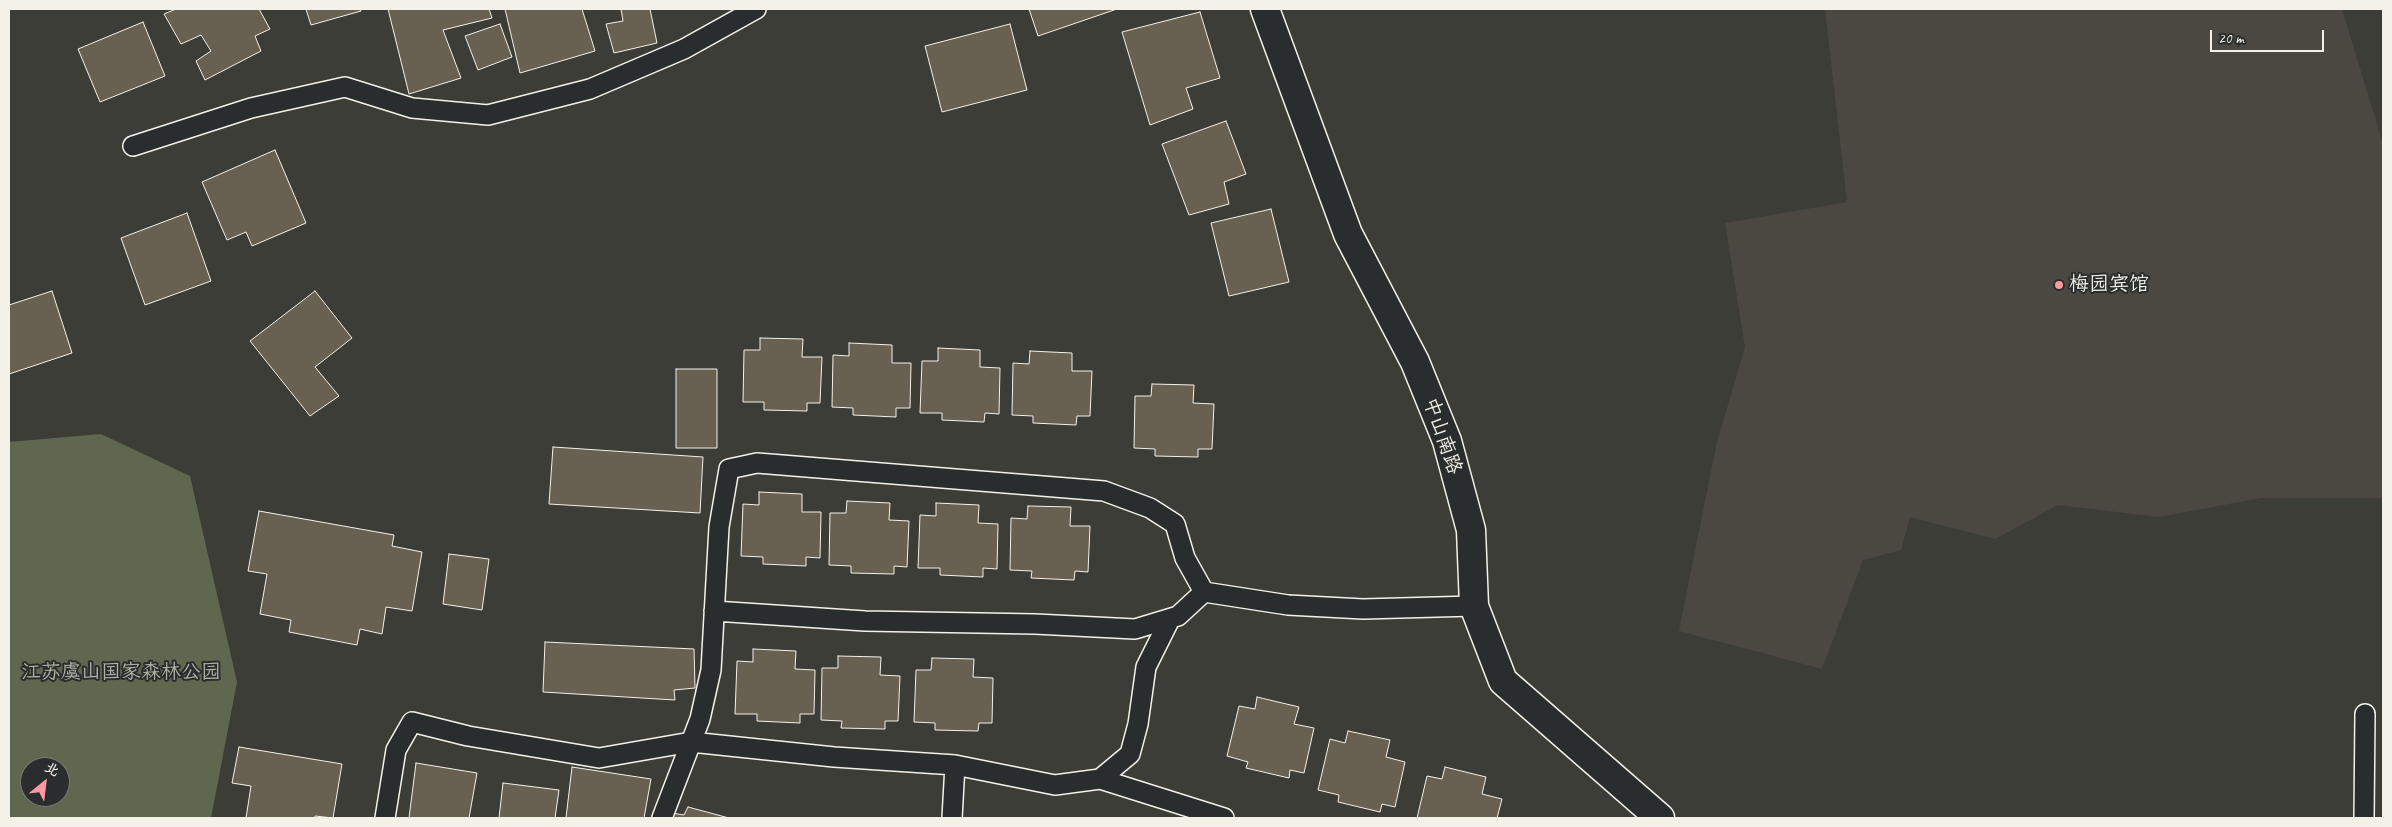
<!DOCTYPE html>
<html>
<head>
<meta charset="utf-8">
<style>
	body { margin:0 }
	#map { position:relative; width:2392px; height:827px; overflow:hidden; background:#3d3d38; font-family:Caveat,"LXGW WenKai TC",sans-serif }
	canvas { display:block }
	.frame { position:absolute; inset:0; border:10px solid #f4f1e8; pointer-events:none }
	.north { position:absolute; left:20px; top:757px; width:50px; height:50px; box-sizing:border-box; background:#2a2d2e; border:1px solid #7b7b78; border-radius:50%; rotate:29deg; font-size:14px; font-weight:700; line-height:20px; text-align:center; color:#f4f1e8 }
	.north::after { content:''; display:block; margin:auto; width:18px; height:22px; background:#ff9aa2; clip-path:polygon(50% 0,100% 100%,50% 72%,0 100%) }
	.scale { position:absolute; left:2210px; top:30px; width:114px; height:22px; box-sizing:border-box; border:2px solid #f4f1e8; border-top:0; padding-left:6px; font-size:15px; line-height:18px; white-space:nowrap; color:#f4f1e8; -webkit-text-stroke:4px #2a2d2e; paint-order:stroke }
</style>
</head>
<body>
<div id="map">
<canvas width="2392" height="827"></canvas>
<div class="frame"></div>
<div class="north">北</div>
<div class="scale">20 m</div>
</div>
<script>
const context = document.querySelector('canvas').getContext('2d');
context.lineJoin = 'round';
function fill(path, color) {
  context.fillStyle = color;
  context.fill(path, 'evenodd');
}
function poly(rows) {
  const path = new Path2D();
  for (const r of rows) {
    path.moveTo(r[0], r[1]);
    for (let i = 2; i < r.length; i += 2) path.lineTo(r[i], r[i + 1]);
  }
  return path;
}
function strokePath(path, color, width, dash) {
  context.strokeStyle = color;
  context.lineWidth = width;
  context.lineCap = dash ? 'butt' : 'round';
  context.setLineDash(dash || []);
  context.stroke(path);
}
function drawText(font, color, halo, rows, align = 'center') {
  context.font = font + ' Caveat,"LXGW WenKai TC",sans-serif';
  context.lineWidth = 4;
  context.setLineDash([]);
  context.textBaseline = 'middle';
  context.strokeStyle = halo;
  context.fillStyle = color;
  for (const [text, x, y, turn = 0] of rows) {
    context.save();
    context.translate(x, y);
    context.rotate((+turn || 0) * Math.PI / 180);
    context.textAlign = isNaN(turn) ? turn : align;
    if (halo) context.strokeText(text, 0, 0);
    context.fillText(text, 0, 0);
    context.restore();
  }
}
const built = poly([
	[1825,9,2342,9,2383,144,2383,498,2261,498,2159,517,2058,505,1995,539,1910,517,1901,550,1863,560,1822,669,1679,631,1717,442,1745,347,1725,223,1847,202]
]);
const green = poly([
	[101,434,190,476,237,682,211,818,9,818,9,442],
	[30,767,60,767,60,797,30,797]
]);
const building = poly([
	[176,9,259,9,270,29,255,36,261,51,205,80,196,61,211,51,201,35,181,44,164,14,176,9],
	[306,9,360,9,361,11,311,25,306,9],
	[388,9,489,9,492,18,443,30,461,78,409,94,388,9],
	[505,9,582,9,595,51,520,73,505,9],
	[621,9,650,9,657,43,614,53,606,24,623,21,621,9],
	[1029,9,1117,9,1038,36,1029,9],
	[1200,12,1220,78,1186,88,1193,109,1150,125,1122,32,1200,12],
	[143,22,165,76,100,102,78,49,143,22],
	[500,24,512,57,478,70,465,36,500,24],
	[1010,24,1027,90,942,112,925,46,1010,24],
	[1226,121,1246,174,1224,182,1229,204,1189,215,1162,144,1226,121],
	[275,150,306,223,252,246,246,232,227,240,202,182,275,150],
	[1271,209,1289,282,1229,296,1211,223,1271,209],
	[187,213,211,281,145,305,121,238,187,213],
	[52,291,72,353,9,374,9,305,52,291],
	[315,291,352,338,315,367,339,396,310,416,250,341,315,291],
	[760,338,803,339,802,357,822,357,820,403,807,403,807,411,764,410,764,402,743,402,744,350,760,350,760,338],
	[849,343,892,345,892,363,911,363,910,408,896,408,896,417,853,415,853,408,832,407,833,355,849,356,849,343],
	[938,348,980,350,980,367,1000,368,999,414,985,413,984,422,942,420,942,413,920,413,922,361,938,361,938,348],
	[1030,351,1072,353,1072,371,1092,371,1090,416,1077,416,1076,425,1033,423,1033,416,1012,415,1013,363,1029,364,1030,351],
	[676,369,717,369,717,448,676,448,676,369],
	[1152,384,1194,385,1193,403,1214,404,1212,449,1198,449,1198,457,1155,456,1155,449,1134,448,1135,396,1151,396,1152,384],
	[553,447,703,457,700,513,549,504,553,447],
	[759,492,802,494,802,512,821,512,820,558,806,557,806,566,763,564,763,557,741,556,743,504,759,505,759,492],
	[847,501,890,503,889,520,909,521,907,567,894,566,894,574,851,573,851,566,829,565,830,513,846,513,847,501],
	[936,503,979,505,978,523,998,524,997,569,983,568,983,577,940,575,940,568,918,568,920,515,936,516,936,503],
	[1028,506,1071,507,1070,526,1090,526,1088,572,1075,571,1074,580,1031,578,1032,571,1010,570,1011,518,1027,519,1028,506],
	[259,511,394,535,392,546,422,552,412,611,386,607,382,634,360,629,357,645,289,632,291,620,260,614,267,574,248,571,259,511],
	[449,554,489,559,482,610,443,604,449,554],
	[545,642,694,649,695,688,674,690,675,700,543,692,545,642],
	[753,649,796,651,795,669,815,670,814,714,800,714,800,723,757,721,757,714,735,714,737,661,753,662,753,649],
	[838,656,881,657,880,675,900,676,898,721,885,721,885,729,841,728,842,721,821,720,822,668,838,668,838,656],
	[932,658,974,659,973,677,993,678,992,723,979,723,978,731,935,730,935,723,914,722,916,670,931,670,932,658],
	[1257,697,1299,707,1294,724,1314,728,1304,773,1290,770,1289,778,1246,768,1248,762,1227,756,1239,706,1255,709,1257,697],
	[1348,731,1390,740,1386,757,1405,762,1395,807,1382,804,1380,812,1338,802,1339,795,1318,790,1330,739,1345,743,1348,731],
	[239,747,342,764,333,818,315,816,315,818,246,818,251,786,232,783,239,747],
	[416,763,477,773,469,818,409,818,416,763],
	[572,767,651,779,644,818,566,818,572,767],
	[1445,767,1486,777,1482,794,1502,799,1497,818,1417,818,1427,776,1442,779,1445,767],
	[503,783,559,790,555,818,499,818,503,783],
	[688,807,729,818,672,818,672,813,684,815,688,807]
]);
const service = poly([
	[133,146,251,108,345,87,412,108,488,115,590,89,684,49,756,9],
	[714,611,865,621,1035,624,1135,629,1178,616,1204,592],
	[1100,779,1224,818],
	[385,818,396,750,412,722,468,736,599,758,691,742,834,757,955,765,1055,785,1100,779,1130,754,1138,724,1146,667,1170,619],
	[662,818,700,719,711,670,719,527,729,469,757,463,1104,491,1150,508,1175,524,1185,558,1204,592,1288,605,1363,609,1474,606],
	[952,818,955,765],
	[2364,818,2365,714]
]);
const minor = poly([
	[1265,9,1348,234,1415,362,1447,441,1471,530,1474,606,1503,681,1660,818]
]);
const markers = [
	[2059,285,5,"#ff9aa2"]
];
const poiNames = [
	["梅园宾馆",2069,285]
];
const streetNames = [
	["中山南路",1442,436,71]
];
const parkNames = [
	["江苏虞山国家森林公园",121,673]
];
fill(built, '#4a4840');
fill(green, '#5f674e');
fill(building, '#686151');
strokePath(building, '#f4f1e8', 1);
strokePath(service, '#f4f1e8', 22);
strokePath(minor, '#f4f1e8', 31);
strokePath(service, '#2a2d2e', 19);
strokePath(minor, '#2a2d2e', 28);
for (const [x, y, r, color] of markers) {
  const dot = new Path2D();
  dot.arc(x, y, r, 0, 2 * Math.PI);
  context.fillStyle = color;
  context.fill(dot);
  strokePath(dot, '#2a2d2e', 2);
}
drawText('20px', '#f4f1e8', '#2a2d2e', poiNames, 'left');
drawText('20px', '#f4f1e8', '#2a2d2e', streetNames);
drawText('20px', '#b1b3a3', '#2a2d2e', parkNames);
</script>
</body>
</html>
